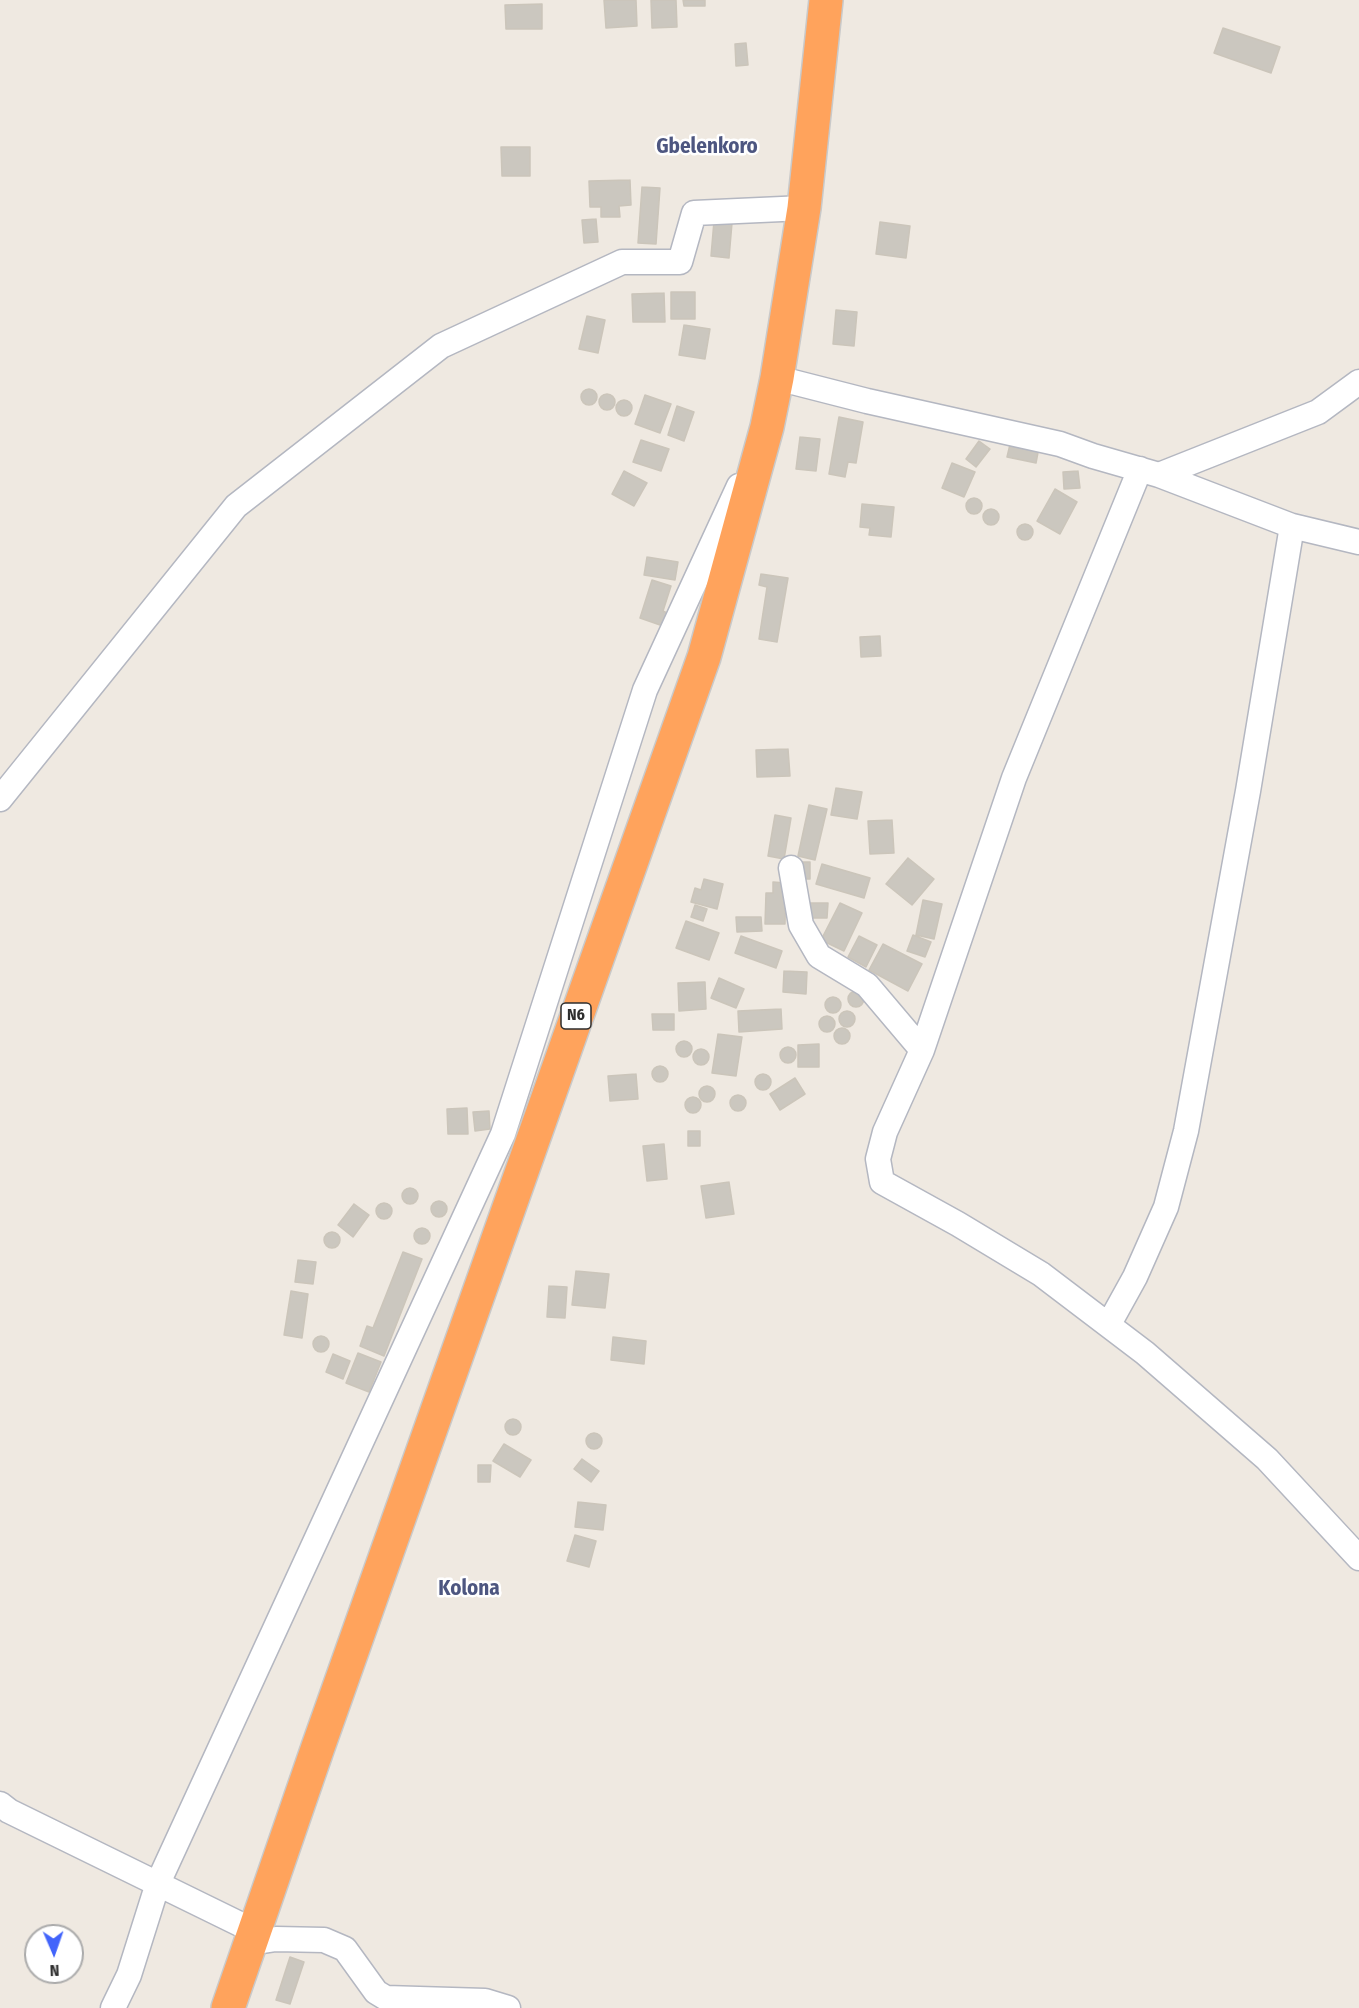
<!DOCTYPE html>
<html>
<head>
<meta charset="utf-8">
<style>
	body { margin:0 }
	#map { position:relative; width:1359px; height:2008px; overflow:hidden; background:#efe9e1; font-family:"Fira Sans Condensed",sans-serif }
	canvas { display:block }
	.north { position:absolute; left:24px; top:1924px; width:60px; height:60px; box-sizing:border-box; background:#fff; border:2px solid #ababab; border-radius:50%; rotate:178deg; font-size:16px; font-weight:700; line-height:24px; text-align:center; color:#2e2e2e }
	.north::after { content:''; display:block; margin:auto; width:21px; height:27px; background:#4264fb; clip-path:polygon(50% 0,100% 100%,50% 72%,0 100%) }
</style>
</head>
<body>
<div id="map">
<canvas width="1359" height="2008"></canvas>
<div class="north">N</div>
</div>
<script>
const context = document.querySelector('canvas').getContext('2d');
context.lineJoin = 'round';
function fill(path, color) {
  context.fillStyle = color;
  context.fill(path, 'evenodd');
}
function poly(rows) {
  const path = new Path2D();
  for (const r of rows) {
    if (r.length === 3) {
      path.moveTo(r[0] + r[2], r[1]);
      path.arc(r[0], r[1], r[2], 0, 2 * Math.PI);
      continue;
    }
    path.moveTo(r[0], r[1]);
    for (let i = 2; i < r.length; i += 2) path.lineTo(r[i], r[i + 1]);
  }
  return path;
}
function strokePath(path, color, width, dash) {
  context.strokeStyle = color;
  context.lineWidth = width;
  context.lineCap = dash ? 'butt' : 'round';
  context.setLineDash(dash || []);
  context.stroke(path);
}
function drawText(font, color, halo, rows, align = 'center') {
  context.font = font + ' "Fira Sans Condensed",sans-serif';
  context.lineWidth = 5;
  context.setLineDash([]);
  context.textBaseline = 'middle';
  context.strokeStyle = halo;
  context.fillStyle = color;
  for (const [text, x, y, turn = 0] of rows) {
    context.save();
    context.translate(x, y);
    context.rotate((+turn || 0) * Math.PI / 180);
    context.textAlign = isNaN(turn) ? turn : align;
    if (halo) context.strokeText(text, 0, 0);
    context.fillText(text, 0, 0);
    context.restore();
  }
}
const building = poly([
	[604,0,636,0,637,26,606,28,604,0],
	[651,0,676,0,677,27,652,28,651,0],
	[683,0,705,0,705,6,684,6,683,0],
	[542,4,542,29,506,29,505,5,542,4],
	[1223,28,1280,47,1271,73,1214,53,1223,28],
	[746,43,748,65,736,66,735,44,746,43],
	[501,147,530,147,530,176,502,176,501,147],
	[630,180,631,205,619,206,620,217,601,217,601,207,590,207,589,181,630,180],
	[642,187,660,188,656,244,638,243,642,187],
	[596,219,598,242,584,243,582,220,596,219],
	[714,221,732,223,729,258,711,256,714,221],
	[880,222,910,226,906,258,876,254,880,222],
	[671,292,695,292,695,319,671,319,671,292],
	[664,293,665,322,633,322,632,294,664,293],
	[836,310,857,312,854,346,833,344,836,310],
	[587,316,605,320,598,353,579,349,587,316],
	[684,325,710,329,705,359,679,355,684,325],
	[589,397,8],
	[607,402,8],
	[645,395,671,404,660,433,635,424,645,395],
	[624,408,8],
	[677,406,694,412,684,441,668,435,677,406],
	[839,417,863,422,856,463,848,462,845,477,829,474,839,417],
	[1012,436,1040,442,1036,463,1007,457,1012,436],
	[800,437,820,439,816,471,796,469,800,437],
	[641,440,669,449,661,471,633,462,641,440],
	[979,441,990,449,976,467,966,459,979,441],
	[952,463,975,472,964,497,942,488,952,463],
	[624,471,647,483,634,506,612,494,624,471],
	[1078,471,1080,488,1064,489,1063,472,1078,471],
	[1055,489,1077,502,1060,534,1037,521,1055,489],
	[974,506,8],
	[862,504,894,507,891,537,869,535,870,528,860,527,862,504],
	[991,517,8],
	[1025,532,8],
	[647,557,678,562,675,580,644,575,647,557],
	[761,574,788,578,777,642,759,639,767,587,759,585,761,574],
	[652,580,671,586,663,611,667,613,663,626,640,618,652,580],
	[880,636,881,656,861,657,860,637,880,636],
	[788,749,790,776,757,777,756,750,788,749],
	[836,788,862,792,857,819,831,815,836,788],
	[809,805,827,809,815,860,798,856,809,805],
	[775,815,791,818,784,859,768,856,775,815],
	[892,820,894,853,870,854,868,821,892,820],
	[908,858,934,879,912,905,886,884,908,858],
	[797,862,810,862,810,879,797,879,797,862],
	[822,864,870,878,864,898,816,884,822,864],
	[704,879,723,884,717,909,691,902,695,888,701,890,704,879],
	[773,882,786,883,785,924,765,924,766,893,773,893,773,882],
	[923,900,942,904,934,939,916,935,923,900],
	[810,903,828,903,827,918,810,918,810,903],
	[840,903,862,913,844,951,821,940,840,903],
	[695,905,707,909,703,921,691,917,695,905],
	[736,917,761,917,762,931,737,932,736,917],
	[686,921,719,933,709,960,676,948,686,921],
	[913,935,931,942,925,957,907,951,913,935],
	[741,936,782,951,776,968,735,953,741,936],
	[859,936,877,945,866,967,848,957,859,936],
	[883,944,922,964,908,991,869,970,883,944],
	[784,971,807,972,806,994,783,992,784,971],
	[719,978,744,989,736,1008,711,998,719,978],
	[705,982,706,1009,679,1011,678,983,705,982],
	[856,999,8],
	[833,1005,8],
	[781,1009,782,1029,739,1032,738,1011,781,1009],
	[847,1019,8],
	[652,1014,674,1014,674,1030,653,1030,652,1014],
	[827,1024,8],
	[842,1036,8],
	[718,1034,742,1037,736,1076,712,1073,718,1034],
	[684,1049,8],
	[819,1044,819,1067,798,1067,798,1045,819,1044],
	[788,1055,8],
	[701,1057,8],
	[660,1074,8],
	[636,1074,638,1099,610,1101,608,1076,636,1074],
	[763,1082,8],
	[795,1078,805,1094,780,1110,770,1094,795,1078],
	[707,1094,8],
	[738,1103,8],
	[693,1105,8],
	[467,1108,468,1134,448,1134,447,1109,467,1108],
	[489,1111,490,1129,475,1131,473,1112,489,1111],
	[688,1131,700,1131,700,1146,688,1146,688,1131],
	[664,1144,667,1179,647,1181,643,1146,664,1144],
	[729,1182,734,1214,706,1218,701,1186,729,1182],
	[410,1196,8],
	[439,1209,8],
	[384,1211,8],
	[354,1204,369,1215,353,1237,338,1225,354,1204],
	[422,1236,8],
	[332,1240,8],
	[403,1252,422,1259,384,1356,360,1346,367,1326,373,1328,403,1252],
	[298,1260,316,1262,313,1284,295,1282,298,1260],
	[576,1271,609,1274,605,1308,572,1305,576,1271],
	[549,1286,567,1287,565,1318,547,1317,549,1286],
	[291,1291,308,1294,302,1338,284,1335,291,1291],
	[321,1344,8],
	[613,1337,646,1341,644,1364,611,1360,613,1337],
	[358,1353,381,1362,369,1392,346,1383,358,1353],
	[333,1354,350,1361,343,1379,326,1372,333,1354],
	[513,1427,8],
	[594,1441,8],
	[504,1444,531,1460,520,1477,493,1461,504,1444],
	[582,1459,599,1471,591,1482,574,1469,582,1459],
	[478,1465,491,1465,490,1482,478,1482,478,1465],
	[578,1502,606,1505,603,1530,575,1527,578,1502],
	[575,1535,596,1541,589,1567,567,1561,575,1535],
	[290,1957,304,1962,290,2004,276,2000,290,1957]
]);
const minor = poly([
	[777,378,867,401,1060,444,1093,456,1159,475,1292,526,1359,542],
	[1159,475,1318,412,1359,382],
	[0,799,236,506,441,346,622,262,680,262,694,213,804,208],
	[791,868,801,925,819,956,867,985,922,1050,885,1132,878,1159,882,1182,958,1224,1041,1274,1145,1353,1267,1459,1359,1558],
	[922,1050,1014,778,1140,469],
	[1109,1324,1135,1277,1166,1207,1186,1131,1248,791,1292,526],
	[0,1804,9,1811,254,1931],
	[250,1943,276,1939,324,1940,345,1949,376,1992,386,1998,485,2001,508,2008],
	[113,2008,129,1975,158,1883,503,1134,645,690,739,486]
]);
const highway = poly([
	[228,2008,318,1747,704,657,767,427,777,378,804,208,826,0]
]);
const shields = [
	[576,1016,30]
];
const shieldNames = [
	["N6",576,1016]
];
const quarterNames = [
	["Gbelenkoro",707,147],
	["Kolona",469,1589]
];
fill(building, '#cbc7bf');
strokePath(building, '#cbc5ba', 1.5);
strokePath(minor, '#b4b7c1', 27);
strokePath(highway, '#c9c9c9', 36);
strokePath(minor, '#fff', 24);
strokePath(highway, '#ffa35c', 33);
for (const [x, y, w] of shields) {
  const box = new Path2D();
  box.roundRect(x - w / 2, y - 13, w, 26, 4.5);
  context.fillStyle = '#fff';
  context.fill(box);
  strokePath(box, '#2e2e2e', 1.5);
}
drawText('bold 16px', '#2e2e2e', null, shieldNames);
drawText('bold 21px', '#4d5680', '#fff', quarterNames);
</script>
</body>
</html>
